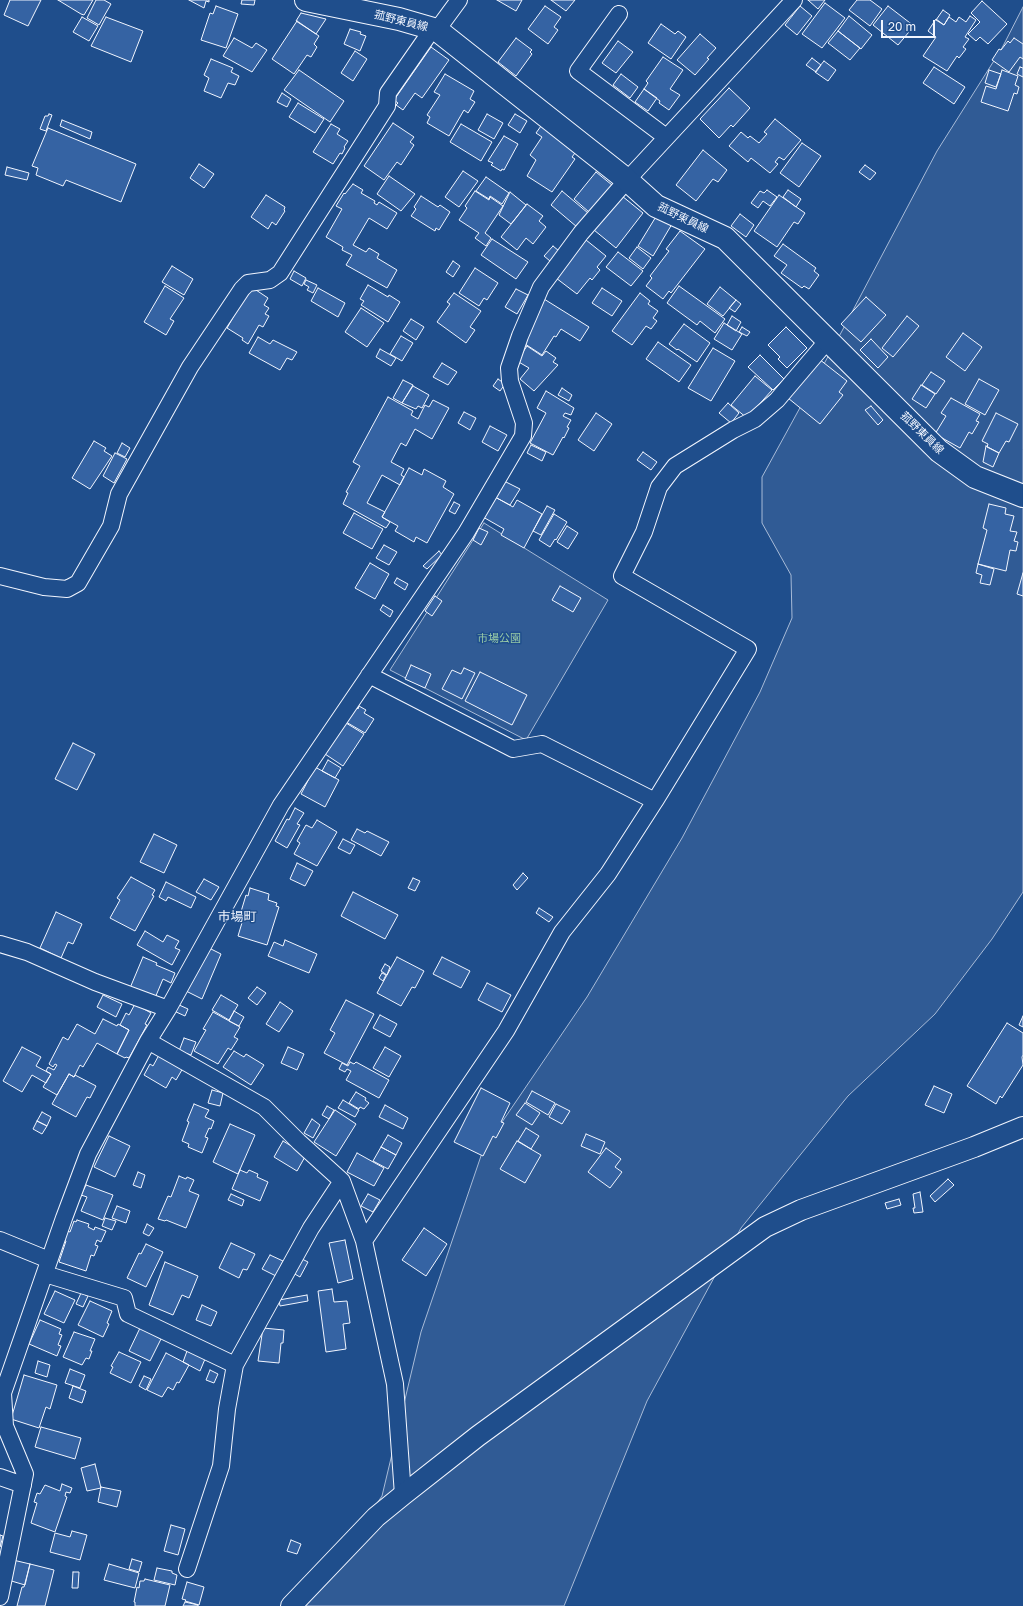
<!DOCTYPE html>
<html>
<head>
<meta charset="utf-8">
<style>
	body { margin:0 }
	#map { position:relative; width:1023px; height:1606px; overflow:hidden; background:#1f4e8c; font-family:"Golos Text",sans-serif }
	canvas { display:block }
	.scale { position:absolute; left:881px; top:20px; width:54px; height:18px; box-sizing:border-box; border:2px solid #f2f6ff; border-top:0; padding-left:5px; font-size:12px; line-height:14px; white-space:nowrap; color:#f2f6ff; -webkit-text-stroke:3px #1f4e8c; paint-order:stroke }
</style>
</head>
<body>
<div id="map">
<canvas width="1023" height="1606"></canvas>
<div class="scale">20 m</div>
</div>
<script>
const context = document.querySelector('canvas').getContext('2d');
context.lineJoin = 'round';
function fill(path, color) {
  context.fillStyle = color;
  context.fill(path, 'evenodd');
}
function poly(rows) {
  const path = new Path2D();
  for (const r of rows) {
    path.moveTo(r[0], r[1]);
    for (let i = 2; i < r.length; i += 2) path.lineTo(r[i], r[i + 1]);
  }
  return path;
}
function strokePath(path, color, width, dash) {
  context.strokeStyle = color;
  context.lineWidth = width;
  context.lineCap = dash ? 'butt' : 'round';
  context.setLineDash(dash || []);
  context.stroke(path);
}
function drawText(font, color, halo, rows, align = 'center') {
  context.font = font + ' "Golos Text","Noto Sans JP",sans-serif';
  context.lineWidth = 3;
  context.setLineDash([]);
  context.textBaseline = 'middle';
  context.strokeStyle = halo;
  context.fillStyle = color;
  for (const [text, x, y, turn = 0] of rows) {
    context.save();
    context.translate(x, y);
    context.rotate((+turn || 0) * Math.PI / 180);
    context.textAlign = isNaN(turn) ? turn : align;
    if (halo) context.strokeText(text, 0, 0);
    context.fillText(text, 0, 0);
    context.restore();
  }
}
const built = poly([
	[1023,7,1023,892,992,939,935,1014,848,1096,741,1228,647,1401,564,1606,302,1606,332,1569,382,1496,421,1332,483,1150,587,997,682,838,760,692,792,618,791,575,762,523,762,477,842,331,937,151,1002,48,1023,7],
	[484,523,608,600,526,740,390,670,484,523]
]);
const building = poly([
	[10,0,41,0,28,26,4,15,10,0],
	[58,0,93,0,84,15,81,14,58,0],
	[96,0,104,0,111,4,99,25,87,18,96,0],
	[189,0,209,0,209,2,206,1,204,8,189,0],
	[242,0,255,0,254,5,241,4,242,0],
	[497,0,522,0,516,11,497,0],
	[551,0,575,0,566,11,551,0],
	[808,0,825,0,818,9,808,0],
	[857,0,870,0,882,9,870,26,849,10,857,0],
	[982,1,1007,24,988,44,980,37,976,41,968,34,980,22,971,13,982,1],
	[825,3,845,18,822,48,802,34,825,3],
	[216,6,238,14,226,48,201,40,210,13,213,14,216,6],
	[545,6,561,17,554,27,558,30,548,44,528,29,545,6],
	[800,6,812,16,797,35,785,25,800,6],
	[888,6,914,26,898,45,873,25,888,6],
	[943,10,950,15,944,25,936,20,943,10],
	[301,13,326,19,316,34,296,21,301,13],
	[849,16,872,35,861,49,838,31,849,16],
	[970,16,976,20,965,37,969,39,963,47,966,49,959,58,957,56,947,71,923,56,936,37,928,31,936,19,944,25,949,17,956,22,959,17,966,22,970,16],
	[82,17,98,26,89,41,73,32,82,17],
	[106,17,143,31,131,62,91,46,106,17],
	[297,21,319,36,314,44,317,47,311,57,307,55,294,74,272,59,297,21],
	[661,24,675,34,678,31,686,37,671,59,648,43,661,24],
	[350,29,361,32,360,34,366,36,360,51,344,44,350,29],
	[838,31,860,48,850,60,828,43,838,31],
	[700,34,716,48,707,58,709,59,695,75,677,60,700,34],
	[234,38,252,48,256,43,267,50,252,72,223,56,234,38],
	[516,38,532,50,530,52,532,54,516,76,498,62,516,38],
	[1014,38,1023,44,1023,59,1020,57,1009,72,992,60,999,49,1001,50,1008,41,1010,43,1014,38],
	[618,41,633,52,616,73,602,63,618,41],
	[431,47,449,60,422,98,415,93,403,110,396,105,398,103,394,100,431,47],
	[355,51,367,59,353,81,341,73,355,51],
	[663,57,683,70,670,89,680,95,669,110,659,103,660,101,644,89,648,83,646,81,663,57],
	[812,58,821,65,816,72,806,65,812,58],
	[211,59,233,68,231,72,239,76,235,85,228,83,221,98,204,91,209,78,204,75,211,59],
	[824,61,836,70,828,81,815,72,824,61],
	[934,67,965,87,954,104,923,83,934,67],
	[1020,67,1023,68,1023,77,1017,74,1020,67],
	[299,70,344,101,330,122,284,90,299,70],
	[989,70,1001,74,996,87,985,83,989,70],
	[1002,70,1018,76,1015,85,1019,87,1017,94,1014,93,1008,111,981,102,986,86,996,89,1002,70],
	[445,74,474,91,470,99,475,102,468,113,464,110,449,136,427,123,430,117,427,115,440,95,434,92,445,74],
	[621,74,638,87,630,98,613,85,621,74],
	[729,88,750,108,733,127,731,125,719,138,700,119,729,88],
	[644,89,657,98,648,111,635,102,644,89],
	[282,93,291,99,287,107,277,102,282,93],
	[298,103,324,119,315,133,289,117,298,103],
	[49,114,52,115,46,131,40,129,45,116,48,116,49,114],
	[487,114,503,123,494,139,478,130,487,114],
	[515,114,527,121,520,133,508,125,515,114],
	[775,119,801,140,784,160,779,157,775,162,778,164,770,173,751,158,748,162,729,146,741,132,748,138,750,136,759,143,767,134,764,132,775,119],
	[62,120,92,132,90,139,60,126,62,120],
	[393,123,414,137,410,142,414,145,401,165,397,162,384,180,364,166,393,123],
	[331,124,340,129,337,134,348,141,344,147,345,148,342,154,340,153,333,164,313,152,331,124],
	[461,124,492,142,481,161,450,142,461,124],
	[541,126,575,153,572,157,575,159,552,192,527,176,536,160,530,155,542,137,536,133,541,126],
	[48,128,136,164,121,202,66,180,63,186,36,175,38,168,32,166,48,128],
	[504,136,518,144,504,170,502,169,501,171,491,165,493,163,488,161,504,136],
	[802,143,821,156,799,187,780,173,802,143],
	[703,150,727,170,718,182,713,179,696,201,676,185,703,150],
	[199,164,214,174,204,188,190,178,199,164],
	[865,165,876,173,870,180,859,172,865,165],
	[7,167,29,173,27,180,5,175,7,167],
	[463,171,478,181,459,207,445,197,463,171],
	[596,172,612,185,589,212,574,199,596,172],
	[389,176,415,194,401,211,377,194,389,176],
	[486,177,509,193,502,204,490,196,489,199,476,191,486,177],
	[353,184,363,190,361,193,375,201,374,203,377,205,379,202,397,213,387,229,369,218,353,245,366,252,369,248,379,254,377,258,397,270,387,288,346,265,352,255,342,250,343,247,326,237,342,209,336,206,344,193,345,194,353,184],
	[767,190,777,197,770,206,763,201,758,208,751,203,760,191,764,193,767,190],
	[788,190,801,199,796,207,783,197,788,190],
	[475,191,489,200,490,197,503,206,485,233,491,238,486,246,475,238,479,233,459,220,467,208,465,206,475,191],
	[562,191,588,213,577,227,551,205,562,191],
	[510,192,526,205,511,224,499,215,510,192],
	[266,195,285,207,284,210,285,211,276,225,272,222,268,229,251,217,266,195],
	[779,195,805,213,798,224,794,222,777,247,754,231,779,195],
	[421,196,438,207,440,205,450,212,439,230,436,228,435,231,411,216,416,209,414,207,421,196],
	[622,196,643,213,616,248,594,230,622,196],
	[527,204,543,216,539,221,546,227,533,244,526,238,517,250,501,237,527,204],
	[740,214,754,225,746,237,731,226,740,214],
	[657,215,672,224,653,256,638,246,657,215],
	[680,231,705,249,671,293,669,291,663,299,646,286,652,278,650,276,669,251,666,249,680,231],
	[492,239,528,262,516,279,481,255,492,239],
	[586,240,606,256,597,267,600,270,592,280,590,278,577,294,556,278,586,240],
	[783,244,816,268,814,271,819,275,809,289,804,286,802,288,781,273,787,265,774,256,783,244],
	[553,246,559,251,550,261,544,256,553,246],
	[637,247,651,258,643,269,629,258,637,247],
	[618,252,643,271,631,286,606,267,618,252],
	[453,261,460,266,453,277,446,272,453,261],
	[172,266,193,279,184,295,162,282,172,266],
	[475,268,498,283,487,300,484,298,479,306,459,293,475,268],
	[294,271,306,278,302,286,290,279,294,271],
	[306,280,317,285,313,293,307,290,309,287,304,284,306,280],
	[368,285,388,297,389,295,400,302,388,322,361,305,364,301,360,299,368,285],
	[165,286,184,298,170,319,174,321,166,335,144,322,165,286],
	[679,286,725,319,715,333,700,321,697,325,667,303,679,286],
	[720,287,736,300,723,316,707,304,720,287],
	[253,288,268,298,264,305,269,308,265,314,269,316,263,327,259,325,248,344,242,340,243,338,227,328,248,291,253,288],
	[318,288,345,303,338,317,311,301,318,288],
	[602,288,622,301,612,316,592,303,602,288],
	[516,289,528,295,517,314,505,307,516,289],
	[454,293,481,311,470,327,475,330,466,343,437,322,450,304,447,302,454,293],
	[640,293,650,301,648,304,658,311,653,318,657,321,651,329,646,326,632,345,612,331,640,293],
	[866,297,886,315,861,342,841,324,866,297],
	[544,299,589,327,580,341,561,329,556,337,554,336,542,355,522,342,544,299],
	[736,300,741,304,735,312,729,308,736,300],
	[361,308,384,323,367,347,345,332,361,308],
	[732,316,741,322,736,331,727,325,732,316],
	[907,316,919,326,893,357,882,348,907,316],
	[411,319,424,327,416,340,403,331,411,319],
	[724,323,742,334,732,350,714,339,724,323],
	[684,324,710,343,697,362,678,349,677,350,669,344,684,324],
	[742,327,750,332,747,336,739,332,742,327],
	[786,327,807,348,787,368,778,359,780,357,768,345,786,327],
	[963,333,982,347,965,371,946,357,963,333],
	[401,336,413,343,402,361,390,354,401,336],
	[258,337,270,344,273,340,297,352,292,360,287,358,280,370,249,353,258,337],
	[871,339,888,357,878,368,860,350,871,339],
	[658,342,691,365,679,382,646,359,658,342],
	[527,346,542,356,546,351,556,358,553,362,558,365,534,391,520,379,529,368,517,361,527,346],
	[713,348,735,361,711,401,688,388,713,348],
	[380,349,396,358,391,366,376,357,380,349],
	[760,355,784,379,773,390,748,367,760,355],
	[819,359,847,381,839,392,843,395,820,424,788,398,819,359],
	[442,363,457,372,448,385,433,377,442,363],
	[931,372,945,381,936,394,922,385,931,372],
	[755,376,772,390,747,418,731,405,755,376],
	[498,379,505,384,500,391,493,386,498,379],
	[979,379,999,390,985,415,965,404,979,379],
	[403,380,413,385,402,403,393,398,403,380],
	[921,385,935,394,926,408,912,399,921,385],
	[413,386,429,395,422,408,418,406,416,409,402,403,413,386],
	[562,388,572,395,569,401,558,395,562,388],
	[546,391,574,408,571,415,565,413,563,416,571,420,567,427,569,428,564,438,563,437,553,455,530,443,546,413,537,408,546,391],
	[388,397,413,411,411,415,418,419,425,405,429,407,433,400,449,408,432,439,415,429,406,446,401,443,391,462,404,469,401,475,404,477,400,485,382,475,367,503,385,512,382,517,390,522,386,528,343,504,348,493,346,492,360,466,353,462,388,397],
	[951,398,980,414,976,421,979,422,972,434,969,432,960,448,935,434,946,416,941,413,951,398],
	[728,403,739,413,731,423,719,413,728,403],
	[871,406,883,420,878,425,865,410,871,406],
	[464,412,476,418,470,430,458,423,464,412],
	[596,413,612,424,594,451,578,440,596,413],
	[996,413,1018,424,1009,442,1006,441,999,453,987,447,988,444,982,441,996,413],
	[490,426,507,435,498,451,482,442,490,426],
	[94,441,106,448,104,451,112,456,90,489,72,478,94,441],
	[122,443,130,448,125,457,117,453,122,443],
	[531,445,546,452,542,461,527,453,531,445],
	[986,446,999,453,993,467,983,462,986,446],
	[643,452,657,462,651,470,637,460,643,452],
	[115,453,127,459,114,483,103,476,115,453],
	[409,468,422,475,424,469,446,481,443,487,454,494,427,543,416,537,414,542,395,531,398,526,382,517,409,468],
	[504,481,520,489,510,505,495,497,504,481],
	[495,497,513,507,517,500,542,514,524,548,501,535,504,529,483,517,495,497],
	[454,502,460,505,455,514,449,511,454,502],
	[989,504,1006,508,1005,514,1014,516,1010,531,1017,532,1014,541,1018,542,1016,551,1010,550,1006,571,978,564,987,530,983,528,989,504],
	[547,506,555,510,541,535,533,531,547,506],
	[354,513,383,529,372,549,343,533,354,513],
	[554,514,567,522,556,540,555,539,550,547,539,540,554,514],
	[567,526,578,533,568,549,557,542,567,526],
	[479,528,488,532,481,545,473,540,479,528],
	[384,545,397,552,389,565,376,558,384,545],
	[439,551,442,555,427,569,423,566,439,551],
	[370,563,389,574,375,599,355,588,370,563],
	[978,564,994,569,990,585,980,583,982,575,976,573,978,564],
	[1023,573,1023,596,1017,594,1023,573],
	[397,578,408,584,405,590,394,583,397,578],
	[560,586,581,598,573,612,552,600,560,586],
	[435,596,442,601,432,616,425,611,435,596],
	[383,605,393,611,390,617,380,610,383,605],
	[411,665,431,674,425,688,405,679,411,665],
	[464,668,475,673,462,699,442,689,452,670,461,674,464,668],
	[480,672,527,695,512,725,465,701,480,672],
	[359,706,366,710,364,713,374,719,365,733,346,722,356,707,358,709,359,706],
	[346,723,364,734,343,766,325,754,346,723],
	[73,743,95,754,77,790,55,779,73,743],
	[328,760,341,768,335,778,322,771,328,760],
	[315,767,339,780,325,807,301,794,315,767],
	[295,808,304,813,297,824,300,825,287,848,275,841,287,819,289,820,295,808],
	[317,820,337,832,317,866,294,854,300,843,297,841,306,825,312,828,317,820],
	[357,829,365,833,367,831,389,842,381,856,351,840,357,829],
	[154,834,177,845,164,873,140,862,154,834],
	[343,839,355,845,350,854,338,848,343,839],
	[297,863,313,871,305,886,290,879,297,863],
	[523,873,528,878,517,890,513,885,523,873],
	[131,877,155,890,152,895,154,896,135,931,110,918,120,900,117,898,131,877],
	[413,878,420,881,415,891,408,888,413,878],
	[204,879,219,887,211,900,196,892,204,879],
	[166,882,196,897,191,908,168,897,166,901,159,897,166,882],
	[250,888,269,894,268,900,277,903,276,906,279,907,267,945,238,936,244,916,240,915,246,895,248,896,250,888],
	[353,892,398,915,385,939,341,916,353,892],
	[539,908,553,917,549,922,536,913,539,908],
	[56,912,82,924,73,944,68,942,61,958,40,948,56,912],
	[145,931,163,942,167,935,179,941,175,948,180,950,172,965,137,945,145,931],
	[285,940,317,954,309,973,268,956,274,942,283,946,285,940],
	[209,948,221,954,202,999,186,991,209,948],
	[143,957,157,963,156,965,175,973,171,983,163,979,155,998,130,988,143,957],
	[397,957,424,971,415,988,412,987,401,1006,377,993,397,957],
	[442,957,470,971,461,988,433,974,442,957],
	[385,964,390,967,387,975,381,971,385,964],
	[382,973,386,975,383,981,379,978,382,973],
	[487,983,511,995,502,1012,478,1000,487,983],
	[257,987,266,993,257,1005,248,998,257,987],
	[103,995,122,1004,116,1017,97,1007,103,995],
	[221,995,238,1005,229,1020,212,1010,221,995],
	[346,1000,374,1014,347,1065,324,1053,335,1033,330,1030,346,1000],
	[280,1002,293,1011,279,1032,266,1024,280,1002],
	[135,1004,151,1013,145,1024,147,1025,129,1058,126,1057,125,1058,117,1054,129,1030,120,1025,126,1013,129,1015,135,1004],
	[177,1004,188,1009,185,1016,174,1011,177,1004],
	[234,1011,244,1017,239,1026,229,1021,234,1011],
	[213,1012,240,1027,234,1037,238,1039,231,1050,228,1048,218,1064,194,1051,206,1030,203,1029,213,1012],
	[380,1015,397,1024,390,1037,373,1028,380,1015],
	[1023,1016,1023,1027,1019,1025,1023,1016],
	[103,1019,117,1026,118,1024,129,1030,117,1054,97,1043,83,1067,80,1065,74,1077,69,1074,57,1095,43,1087,51,1074,46,1071,48,1067,54,1070,57,1065,55,1064,53,1067,49,1064,63,1037,68,1040,77,1024,95,1034,103,1019],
	[1007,1023,1023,1033,1023,1055,1022,1057,1023,1065,1002,1098,1000,1096,996,1104,967,1086,1007,1023],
	[184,1038,196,1042,191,1055,179,1051,184,1038],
	[22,1047,41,1057,36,1066,51,1074,46,1083,32,1075,22,1092,3,1081,22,1047],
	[288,1047,304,1054,297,1070,281,1063,288,1047],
	[385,1047,401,1056,389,1077,373,1068,385,1047],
	[234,1051,244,1057,246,1054,264,1065,251,1085,223,1067,234,1051],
	[159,1055,183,1068,176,1080,172,1077,166,1088,144,1075,150,1064,153,1066,159,1055],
	[350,1062,354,1064,356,1062,389,1080,379,1098,346,1080,351,1071,347,1069,345,1072,339,1069,342,1063,348,1066,350,1062],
	[69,1074,74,1077,75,1075,96,1086,90,1098,87,1097,76,1117,52,1104,69,1074],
	[934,1086,952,1094,944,1113,925,1105,934,1086],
	[481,1088,510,1103,501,1122,504,1123,496,1138,493,1136,483,1156,454,1142,481,1088],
	[212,1090,223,1093,220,1106,208,1103,212,1090],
	[532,1091,555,1103,548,1115,526,1102,532,1091],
	[356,1092,366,1098,365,1100,369,1103,364,1109,360,1107,359,1109,349,1103,356,1092],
	[343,1100,359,1110,355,1117,338,1108,343,1100],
	[525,1103,540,1113,532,1125,516,1115,525,1103],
	[194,1104,209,1110,205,1117,214,1121,211,1129,209,1128,205,1137,208,1138,202,1153,188,1147,189,1144,182,1141,189,1122,187,1121,194,1104],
	[556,1104,570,1111,562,1124,549,1117,556,1104],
	[385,1105,408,1118,403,1129,379,1117,385,1105],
	[327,1106,334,1110,329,1119,322,1115,327,1106],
	[335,1110,356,1124,336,1156,314,1142,335,1110],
	[42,1112,51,1117,47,1126,37,1121,42,1112],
	[312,1119,320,1125,313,1138,304,1133,312,1119],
	[37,1121,47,1126,42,1134,33,1129,37,1121],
	[230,1124,255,1135,238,1174,213,1162,230,1124],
	[526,1128,539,1136,531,1149,518,1141,526,1128],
	[586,1134,605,1142,600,1154,581,1146,586,1134],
	[388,1135,402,1143,396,1155,381,1147,388,1135],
	[109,1136,130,1146,115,1177,94,1167,109,1136],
	[283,1141,306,1155,297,1171,274,1157,283,1141],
	[517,1141,541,1155,525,1183,500,1169,517,1141],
	[381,1147,396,1155,388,1169,373,1161,381,1147],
	[606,1148,621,1159,615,1167,622,1172,610,1188,588,1172,606,1148],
	[357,1153,384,1168,374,1186,347,1172,357,1153],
	[240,1170,247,1173,249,1170,258,1174,257,1177,268,1182,260,1201,232,1189,240,1170],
	[138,1172,145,1175,141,1188,133,1185,138,1172],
	[179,1176,186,1179,187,1177,194,1180,189,1191,199,1195,186,1228,166,1220,165,1221,158,1219,168,1196,171,1197,179,1176],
	[948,1179,954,1185,935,1202,930,1196,948,1179],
	[86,1185,113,1195,103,1220,81,1211,87,1197,81,1195,86,1185],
	[920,1192,923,1212,914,1213,913,1208,915,1208,913,1194,920,1192],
	[231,1194,244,1200,242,1206,228,1200,231,1194],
	[368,1194,380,1200,373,1212,361,1206,368,1194],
	[899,1199,901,1205,887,1209,885,1203,899,1199],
	[117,1206,130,1211,126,1223,112,1218,117,1206],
	[105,1218,116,1221,112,1230,102,1226,105,1218],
	[77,1220,89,1224,88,1227,94,1230,95,1227,106,1231,101,1242,97,1240,95,1245,98,1246,94,1256,91,1255,86,1271,59,1262,66,1241,64,1240,67,1231,70,1232,74,1221,76,1222,77,1220],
	[147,1224,154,1228,149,1236,143,1233,147,1224],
	[424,1228,447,1244,426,1276,402,1260,424,1228],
	[345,1240,353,1279,338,1283,329,1243,345,1240],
	[231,1243,255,1254,247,1270,243,1269,239,1278,219,1268,231,1243],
	[146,1244,163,1252,146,1287,127,1278,139,1253,141,1254,146,1244],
	[270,1255,283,1261,276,1276,262,1269,270,1255],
	[302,1259,308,1262,300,1277,293,1273,302,1259],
	[165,1262,198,1276,189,1298,182,1295,173,1315,149,1305,165,1262],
	[332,1289,334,1302,347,1301,350,1323,343,1324,346,1349,326,1352,318,1291,332,1289],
	[55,1291,75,1300,64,1323,44,1314,55,1291],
	[81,1293,88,1296,83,1307,76,1304,81,1293],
	[307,1295,308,1301,280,1306,279,1300,307,1295],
	[90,1301,112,1311,107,1323,109,1324,103,1337,78,1325,90,1301],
	[202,1305,217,1312,211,1326,196,1320,202,1305],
	[40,1320,61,1329,59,1334,62,1335,58,1345,61,1346,57,1356,29,1344,40,1320],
	[140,1328,161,1339,150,1361,129,1351,140,1328],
	[263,1328,284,1330,283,1343,281,1343,279,1363,258,1361,263,1328],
	[74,1332,95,1339,90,1351,92,1351,89,1359,86,1358,82,1365,63,1357,74,1332],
	[187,1351,205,1359,200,1371,183,1362,187,1351],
	[119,1352,141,1362,131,1383,110,1373,113,1367,111,1366,119,1352],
	[166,1353,189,1365,179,1383,177,1382,173,1390,168,1387,162,1397,147,1390,166,1353],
	[38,1361,50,1365,47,1377,35,1373,38,1361],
	[70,1369,85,1375,80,1388,65,1383,70,1369],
	[210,1370,218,1374,214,1383,206,1380,210,1370],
	[24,1375,57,1385,50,1409,46,1407,39,1428,11,1419,24,1375],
	[144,1376,151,1379,146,1390,139,1386,144,1376],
	[73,1386,86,1391,82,1403,69,1398,73,1386],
	[41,1427,81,1438,75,1459,35,1447,41,1427],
	[95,1464,101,1488,87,1491,81,1468,95,1464],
	[62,1484,72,1488,70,1493,66,1492,65,1496,67,1497,55,1532,31,1523,37,1503,34,1502,37,1493,40,1494,45,1485,60,1491,62,1484],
	[101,1487,121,1491,117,1507,98,1502,101,1487],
	[171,1525,185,1529,178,1555,164,1551,171,1525],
	[72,1531,87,1535,80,1560,50,1552,55,1533,70,1537,72,1531],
	[0,1535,3,1536,0,1547,0,1535],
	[291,1540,301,1544,297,1554,287,1551,291,1540],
	[132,1559,142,1562,139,1572,129,1569,132,1559],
	[13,1560,30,1564,25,1585,8,1580,13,1560],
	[30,1564,54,1570,45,1606,17,1606,22,1587,24,1587,30,1564],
	[109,1564,139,1573,135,1588,104,1580,109,1564],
	[157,1568,172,1571,172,1573,177,1575,175,1585,154,1580,157,1568],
	[73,1572,79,1572,78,1588,72,1588,73,1572],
	[145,1579,170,1585,165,1606,135,1606,135,1602,134,1602,137,1587,139,1588,140,1581,144,1581,145,1579],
	[187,1582,204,1587,199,1605,185,1601,186,1600,182,1599,187,1582],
	[185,1602,198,1605,198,1606,183,1606,185,1602]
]);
const minor = poly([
	[619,14,578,71,666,137],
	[437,30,459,0],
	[0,576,44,587,67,589,78,583,111,526,119,494,190,367,242,289,248,283,270,280,280,273,387,106,388,93,427,37,430,28],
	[369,675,513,749,542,744,655,801,748,649,622,576,644,532,659,487,675,466,733,430,755,419,777,400,828,340],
	[0,944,27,952,95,982,168,1009],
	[148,1041,264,1107,299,1142,342,1181,364,1241,506,1031,562,932,608,874,655,801],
	[0,1240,49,1260],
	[364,1241,395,1384,403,1495],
	[45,1274,124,1298,128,1314,235,1365],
	[0,1477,23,1485],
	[187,1569,221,1466,227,1409,235,1365,311,1228,342,1181],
	[0,1597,25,1474,5,1426,3,1393,64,1218,88,1154,148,1041,168,1009,281,805,466,533,523,436,524,423,510,381,509,368,520,336,541,287,581,233,627,180,794,0]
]);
const tertiary = poly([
	[291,1606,376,1517,403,1495,478,1436,765,1227,801,1210,974,1147,1023,1127]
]);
const primary = poly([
	[306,0,399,19,437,30,627,180,656,206,725,238,939,451,975,477,1023,496]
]);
const streetNames = [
	["菰野東員線",401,21,14],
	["菰野東員線",683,218,26],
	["菰野東員線",922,433,44]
];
const parkNames = [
	["市場公園",499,639]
];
const quarterNames = [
	["市場町",237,917]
];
fill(built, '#305b95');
strokePath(built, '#a8bbd7', 1);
fill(building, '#3563a3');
strokePath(building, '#f2f6ff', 1);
strokePath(minor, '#f2f6ff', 18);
strokePath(tertiary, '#f2f6ff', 22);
strokePath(primary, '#f2f6ff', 24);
strokePath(minor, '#1f4e8c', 16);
strokePath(tertiary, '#1f4e8c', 20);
strokePath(primary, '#1f4e8c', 22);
drawText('11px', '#f2f6ff', '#1f4e8c', streetNames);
drawText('11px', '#97c8a6', '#1f4e8c', parkNames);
drawText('13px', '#f2f6ff', '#1f4e8c', quarterNames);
</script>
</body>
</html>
